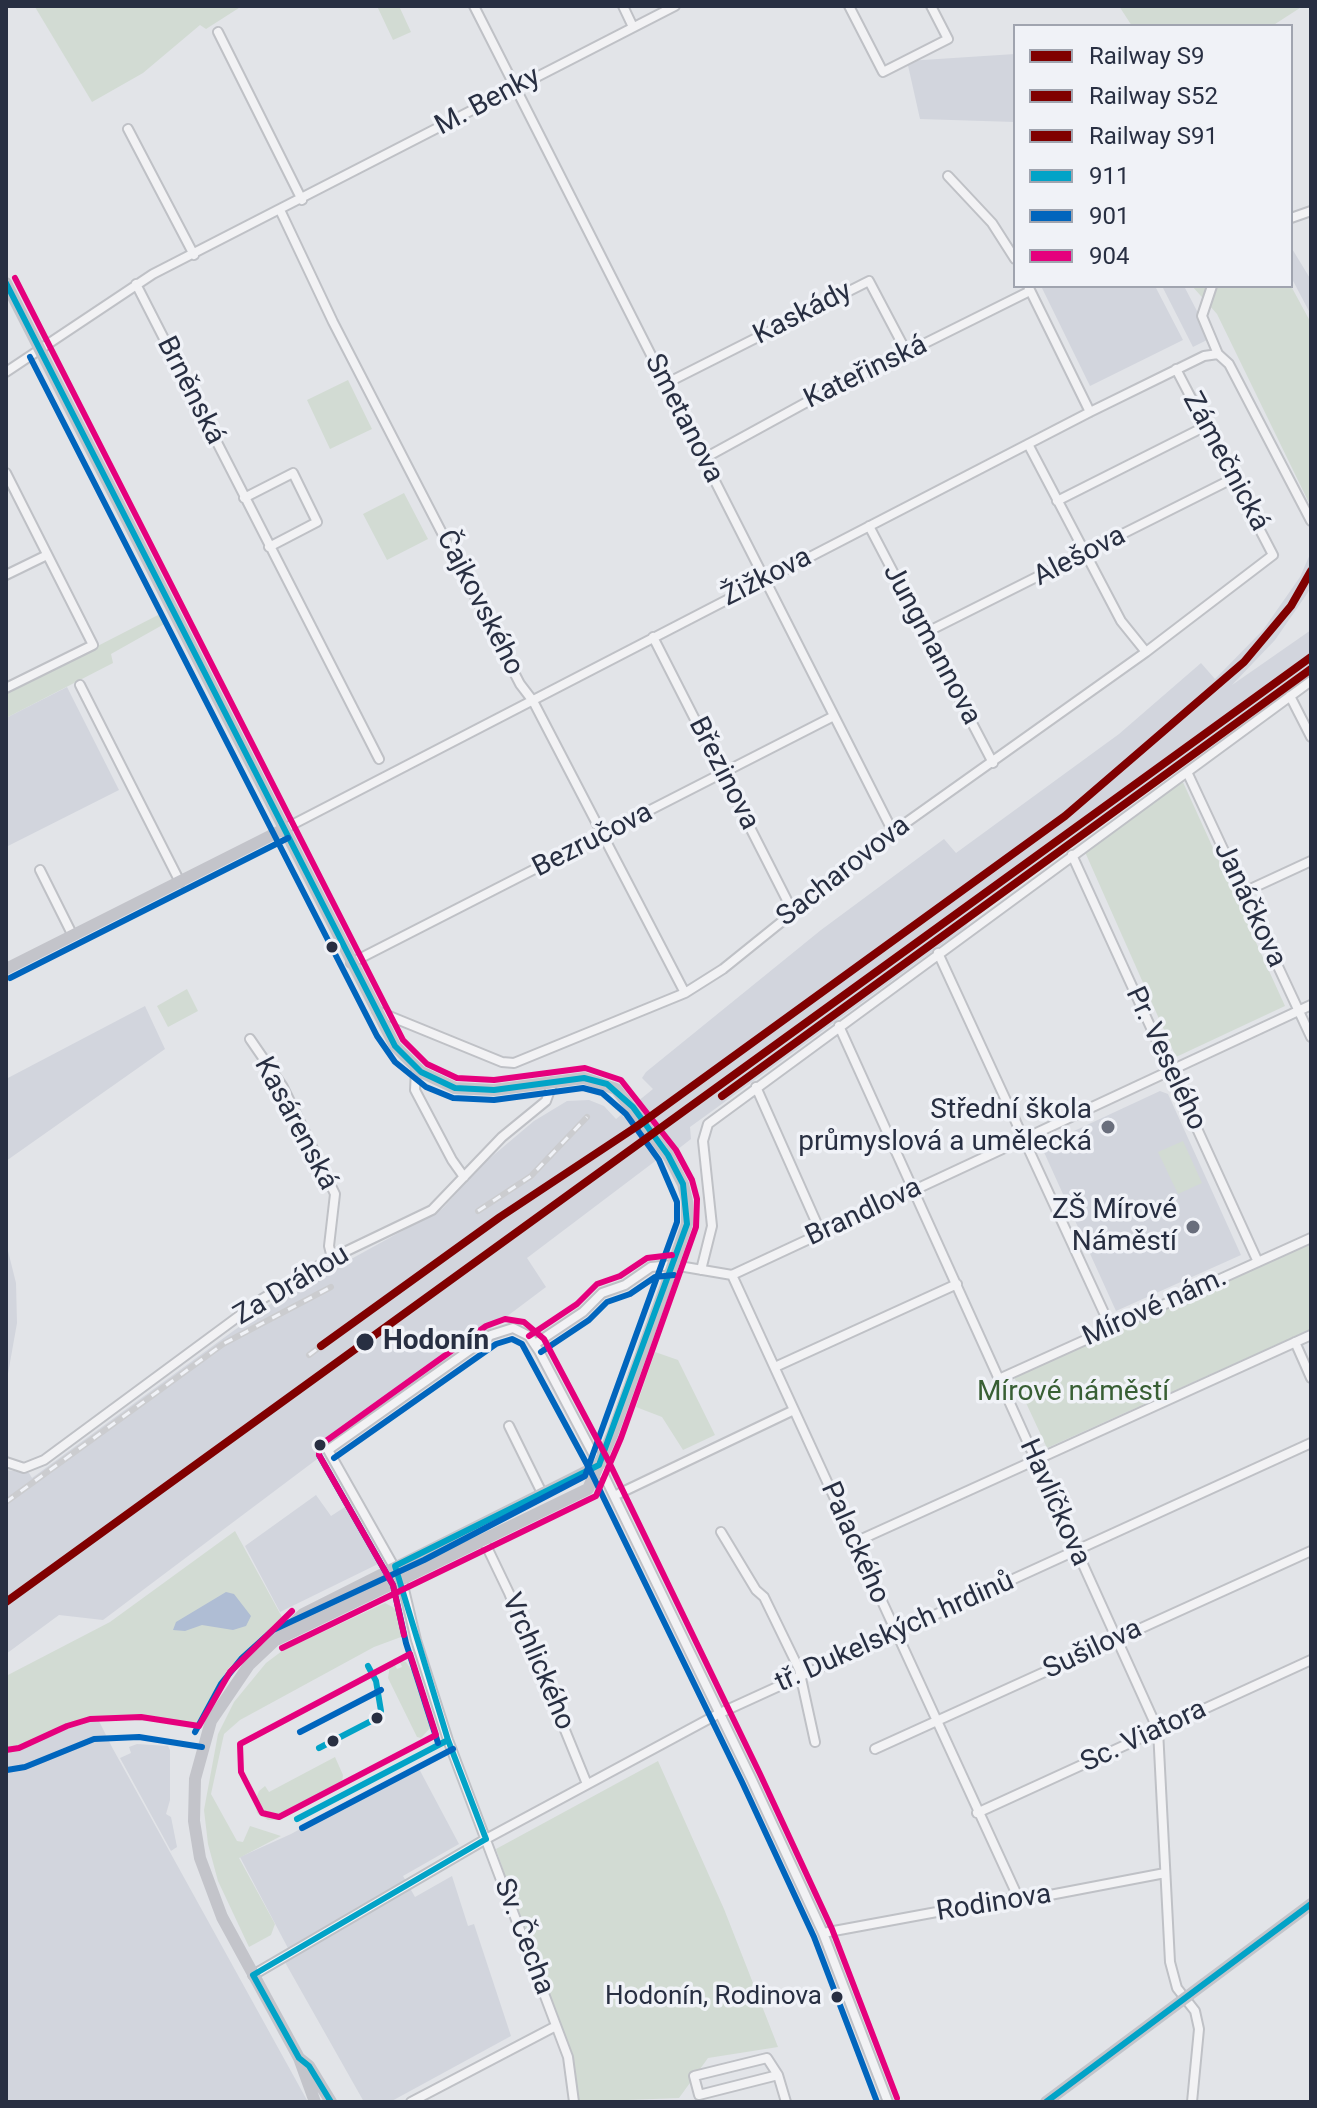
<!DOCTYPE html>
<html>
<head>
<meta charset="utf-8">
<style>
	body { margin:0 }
	#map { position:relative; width:1317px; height:2108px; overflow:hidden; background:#e2e4e8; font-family:Roboto,sans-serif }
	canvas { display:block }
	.frame { position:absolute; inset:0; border:8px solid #282f42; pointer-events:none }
	.legend { position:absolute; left:1013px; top:24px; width:280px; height:264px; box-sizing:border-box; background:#f0f2f7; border:2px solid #a0a4af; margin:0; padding:10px 14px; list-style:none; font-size:24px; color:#282f42 }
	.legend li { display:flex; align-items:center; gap:16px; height:40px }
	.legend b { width:40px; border:2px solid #a0a4af }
</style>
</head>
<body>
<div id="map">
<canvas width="1317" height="2108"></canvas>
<div class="frame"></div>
<ul class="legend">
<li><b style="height:10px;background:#800000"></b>Railway S9</li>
<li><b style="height:10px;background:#800000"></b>Railway S52</li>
<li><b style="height:10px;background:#800000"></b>Railway S91</li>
<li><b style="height:10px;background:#02a3c7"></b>911</li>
<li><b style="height:10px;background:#0065bd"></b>901</li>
<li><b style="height:10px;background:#e5007d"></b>904</li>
</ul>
</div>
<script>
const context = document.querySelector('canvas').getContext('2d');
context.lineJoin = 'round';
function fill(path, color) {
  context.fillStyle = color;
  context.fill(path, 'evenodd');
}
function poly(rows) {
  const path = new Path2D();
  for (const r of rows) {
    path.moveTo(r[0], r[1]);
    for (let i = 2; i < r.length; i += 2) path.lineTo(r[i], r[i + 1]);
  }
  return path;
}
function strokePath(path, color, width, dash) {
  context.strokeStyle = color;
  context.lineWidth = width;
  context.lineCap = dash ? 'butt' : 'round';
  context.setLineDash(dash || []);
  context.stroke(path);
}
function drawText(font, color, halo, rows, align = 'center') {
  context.font = font + ' Roboto,sans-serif';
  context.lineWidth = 7;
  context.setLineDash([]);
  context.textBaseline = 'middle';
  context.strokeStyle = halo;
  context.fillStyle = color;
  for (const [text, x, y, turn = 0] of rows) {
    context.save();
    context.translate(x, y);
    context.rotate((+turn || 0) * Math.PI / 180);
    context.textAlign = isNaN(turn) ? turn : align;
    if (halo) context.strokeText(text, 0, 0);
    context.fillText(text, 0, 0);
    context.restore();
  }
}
const built = poly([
	[1015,54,1015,122,920,119,907,61],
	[1291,247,1311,280,1311,315,1291,277],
	[1041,286,1155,286,1183,340,1090,386],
	[1162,286,1184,286,1211,338,1193,347],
	[1311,552,1311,588,1275,640,1232,685,1311,630,1311,667,975,910,966,927,690,1127,691,1139,664,1160,661,1157,654,1162,527,1258,546,1287,103,1620,59,1615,6,1654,6,1470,29,1473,32,1478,273,1302,442,1209,483,1164,534,1121,567,1101,589,1100,604,1106,616,1119,653,1089,642,1078,646,1072,821,930,944,839,956,853,1119,734,1201,663,1215,679,1263,630,1300,577],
	[67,687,119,790,6,847,6,718],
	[145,1006,165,1049,6,1161,6,1079],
	[1160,1091,1168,1094,1241,1255,1116,1311,1043,1150,1046,1144],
	[6,1243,16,1283,17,1323,6,1385],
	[316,1495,331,1516,348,1505,378,1564,280,1612,245,1546],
	[98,1719,113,1749,308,2102,6,2102,6,1749,21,1750,53,1732],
	[137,1744,168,1746,170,1750,170,1800,166,1814,171,1817,177,1847,171,1851,120,1758,131,1753,129,1747],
	[417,1765,459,1844,403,1876,415,1897,452,1876,468,1926,474,1924,511,2036,390,2102,364,2102,282,1957,290,1952,240,1857,291,1834]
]);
const green = poly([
	[242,6,206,29,200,25,143,73,92,102,35,7],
	[377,6,399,6,411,32,393,40],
	[1119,6,1303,6,1272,26,1132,26],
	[1192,286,1291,286,1311,323,1311,507,1217,314],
	[348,380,372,429,330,449,307,400],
	[404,493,428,539,387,560,363,514],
	[160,614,166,623,111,654,113,663,6,718,6,693],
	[1182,780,1285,1006,1176,1057,1085,852],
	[187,989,198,1011,168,1027,157,1006],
	[1183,1141,1202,1183,1178,1194,1158,1152],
	[1311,1243,1311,1329,1047,1448,1014,1377],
	[655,1352,678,1360,715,1435,683,1450,662,1417,636,1407],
	[235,1531,282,1617,228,1669,199,1723,98,1719,54,1732,21,1750,6,1749,6,1676,110,1622],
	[385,1603,400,1611,405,1628,401,1637,374,1647,240,1720,224,1734,211,1794,237,1841,243,1842,250,1826,281,1836,239,1858,275,1924,271,1935,249,1947,218,1881,208,1844,204,1810,218,1734,234,1702,266,1663,282,1651],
	[399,1660,406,1662,412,1671,431,1727,421,1738,417,1737,388,1678,390,1665,394,1663,397,1669,402,1667],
	[335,1757,343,1775,342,1783,278,1820,268,1820,257,1813,255,1801,259,1791,265,1786,269,1792],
	[658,1761,724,1909,778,2047,708,2058,679,2098,576,2102,571,2056,548,2000,496,1849]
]);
const water = poly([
	[226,1592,234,1594,251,1616,246,1626,233,1630,202,1625,185,1631,173,1630,176,1622]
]);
const street = poly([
	[474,6,893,832],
	[623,6,633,27],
	[849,6,883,72,948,39,931,6],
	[218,32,302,200],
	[128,129,194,255],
	[948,176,992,223,1015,259],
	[280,210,333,322,520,684,533,701,685,993],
	[1291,218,1311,211],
	[136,284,379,759],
	[1028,286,1090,412],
	[1212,286,1202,316,1218,354],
	[1218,354,1229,364,1311,521],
	[6,372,153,274,675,6],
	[665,384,869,281,907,353],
	[1028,444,1121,621,1146,652],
	[703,459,807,402,1030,291],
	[6,473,93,645,6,688],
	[244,498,293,473,317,522,269,547],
	[1057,501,1206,426],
	[869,526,993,763],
	[6,575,47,555],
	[925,633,1234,478],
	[653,637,792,910],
	[80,685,180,882],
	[1290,696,1311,737],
	[1188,774,1311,1037],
	[284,829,1090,412,1204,356,1218,354],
	[1072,855,1258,1262],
	[40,870,72,934],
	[1244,892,1311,861],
	[938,953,1111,1328],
	[351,963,834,716],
	[377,1011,502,1062,514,1063,685,993,723,969,893,832,1146,652,1273,555,1176,369],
	[839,1026,1158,1730,1170,1962,1177,1988,1195,2011,1199,2029,1192,2102],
	[250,1039,283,1087,335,1194,329,1246,332,1258],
	[416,1069,415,1090,452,1160,464,1177],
	[756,1087,821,1233],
	[701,1270,712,1226,703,1141,708,1124,1311,681],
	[732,1275,1018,1897],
	[1295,1342,1311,1378],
	[535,1344,583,1312,602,1293,625,1285,651,1267,673,1265,732,1275,1311,1005],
	[775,1367,957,1284],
	[999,1379,1311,1238],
	[509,1426,542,1493],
	[6,1462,24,1468,44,1460,262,1299,332,1258,432,1210,502,1137,546,1101,553,1082],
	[614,1496,794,1410],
	[721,1532,756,1590,764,1597,799,1669,815,1742],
	[484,1541,509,1593,587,1784],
	[853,1543,1311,1335],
	[875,1749,1311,1551],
	[977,1813,1311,1660],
	[823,1933,1018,1897,1029,1899,1165,1873],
	[253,1975,486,1839,718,1714,1311,1443],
	[778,2075,699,2095,694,2076,767,2058,778,2075,786,2102],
	[411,2102,556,2026],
	[574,2102,568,2057,448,1740,416,1640,402,1581,328,1450,491,1335,513,1328,529,1336,539,1351,599,1465,751,1778,823,1933,888,2102]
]);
const secondary = poly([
	[6,283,395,1046,421,1072,455,1088,494,1090,584,1078,616,1089,668,1155,683,1184,687,1201,687,1224,665,1288,612,1435,588,1489,278,1639],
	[6,969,284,829],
	[299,2058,309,2066,331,2102],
	[315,2102,299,2058,222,1917,200,1858,194,1821,195,1779,211,1721,249,1665,303,1614,599,1465],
	[1046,2102,1311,1904]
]);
const rail = poly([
	[478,1211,531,1176,587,1117],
	[309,1355,321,1346],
	[6,1502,223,1344,331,1287]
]);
const bus1 = poly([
	[6,283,395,1046,421,1072,455,1088,494,1090,584,1078,607,1084,633,1107,668,1155,683,1184,687,1224,599,1465,395,1566,448,1740,486,1839],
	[319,1748,377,1718,381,1711,376,1681,368,1666],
	[297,1819,448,1740],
	[253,1975,486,1839],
	[253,1975,299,2058,309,2066,331,2102],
	[1046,2102,1311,1904]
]);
const bus2 = poly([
	[30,357,377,1036,395,1062,426,1087,453,1098,494,1100,583,1088,602,1093,626,1114,659,1160,677,1202,677,1222,585,1476,424,1560,273,1630,242,1658,221,1684,195,1732],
	[10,978,288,838],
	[541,1352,589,1320,607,1302,630,1294,655,1277,674,1275],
	[319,1455,393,1585,406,1643,438,1743],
	[334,1458,496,1344,512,1339,522,1344,590,1470,742,1782,814,1937,877,2102],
	[300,1732,381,1690],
	[7,1770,25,1767,94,1739,139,1737,202,1747],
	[302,1828,453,1749]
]);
const bus3 = poly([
	[15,278,403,1040,427,1064,457,1078,494,1080,585,1068,621,1080,676,1150,692,1180,697,1199,696,1227,621,1438,596,1496,282,1648],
	[529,1336,577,1304,597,1284,620,1276,647,1258,672,1255],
	[404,1635,393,1585,319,1455,319,1446,486,1326,505,1319,524,1322,544,1339,608,1460,760,1774,832,1929,897,2098],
	[410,1654,436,1735,279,1817,262,1813,241,1772,240,1744,410,1654],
	[6,1750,19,1748,67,1726,90,1719,141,1717,199,1726,230,1672,292,1611]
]);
const rail1 = poly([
	[6,1602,1311,657]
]);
const rail2 = poly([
	[321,1346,500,1217,636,1127,1065,816,1244,662,1291,606,1311,571]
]);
const rail3 = poly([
	[722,1096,1311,669]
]);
const markers = [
	[332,947,7,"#282f42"],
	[1108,1127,8,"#696e7c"],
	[1193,1227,8,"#696e7c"],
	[365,1342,10,"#282f42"],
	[320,1445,7,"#282f42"],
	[377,1718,7,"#282f42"],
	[333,1741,7,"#282f42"],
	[837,1997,7,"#282f42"]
];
const busNames = [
	["Hodonín, Rodinova",822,1997]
];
const streetNames = [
	["M. Benky",488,102,-28],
	["Kaskády",803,314,-27],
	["Kateřinská",866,373,-26],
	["Brněnská",190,391,63],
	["Smetanova",683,419,63],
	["Zámečnická",1225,462,62],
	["Alešova",1080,557,-27],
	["Žižkova",767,578,-27],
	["Čajkovského",479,603,63],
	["Jungmannova",931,645,62],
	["Březinova",723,774,63],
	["Bezručova",593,841,-27],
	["Sacharovova",844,872,-38],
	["Janáčkova",1249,905,65],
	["Pr. Veselého",1165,1059,65],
	["Kasárenská",295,1124,62],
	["Brandlova",864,1213,-25],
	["Za Dráhou",292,1286,-31],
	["Mírové nám.",1155,1308,-24],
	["Havlíčkova",1054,1503,66],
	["Palackého",854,1543,66],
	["tř. Dukelských hrdinů",895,1633,-24],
	["Sušilova",1093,1650,-25],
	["Vrchlického",537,1662,67],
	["Sc. Viatora",1144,1737,-25],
	["Rodinova",994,1904,-9],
	["Sv. Čecha",523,1937,69]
];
const poiNames = [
	["Střední škola",1092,1111],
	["průmyslová a umělecká",1092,1143],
	["ZŠ Mírové",1177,1211],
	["Náměstí",1177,1243]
];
const stopNames = [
	["Hodonín",383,1342]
];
const parkNames = [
	["Mírové náměstí",1073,1393]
];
fill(built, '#d2d5dd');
fill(green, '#d2dbd3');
fill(water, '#afbdd4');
strokePath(street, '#bfc1c6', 12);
strokePath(street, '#f2f2f4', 8);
strokePath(secondary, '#c3c4ca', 12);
strokePath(rail, '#cbcccf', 6);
strokePath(rail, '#f0f2f7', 3, [9]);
strokePath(bus1, '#02a3c7', 6);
strokePath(bus2, '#0065bd', 6);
strokePath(bus3, '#e5007d', 6);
strokePath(rail1, '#800000', 8);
strokePath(rail2, '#800000', 8);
strokePath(rail3, '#800000', 8);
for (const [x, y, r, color] of markers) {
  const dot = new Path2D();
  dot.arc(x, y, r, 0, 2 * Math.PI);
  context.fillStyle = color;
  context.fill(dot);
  strokePath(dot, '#f0f2f7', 3);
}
drawText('26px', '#282f42', '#f0f2f7', busNames, 'right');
drawText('28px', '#282f42', '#f0f2f7', streetNames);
drawText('28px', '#282f42', '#f0f2f7', poiNames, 'right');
drawText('bold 28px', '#282f42', '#f0f2f7', stopNames, 'left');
drawText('28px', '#385f34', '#f0f2f7', parkNames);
</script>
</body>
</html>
